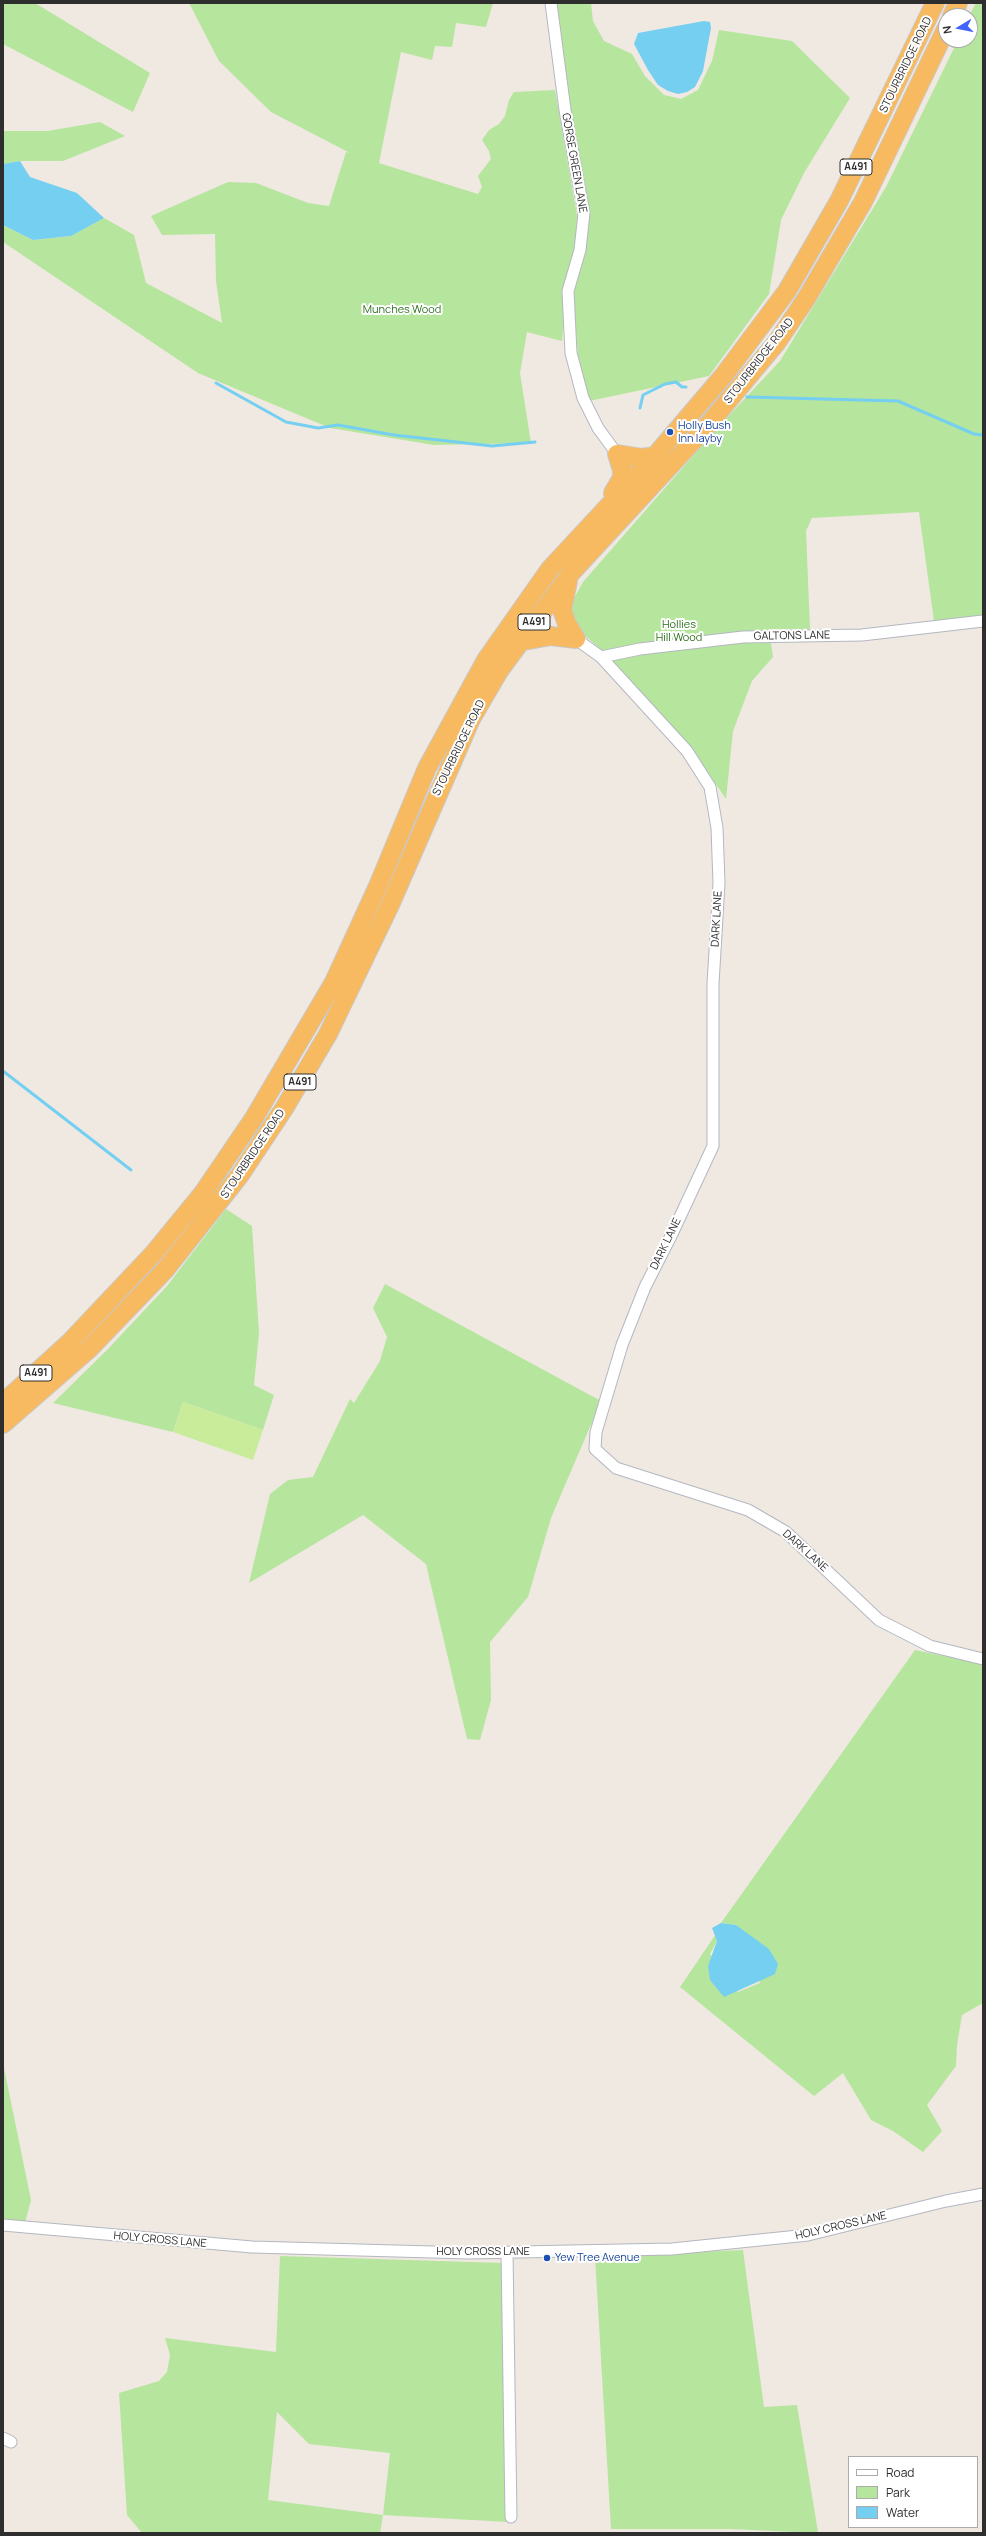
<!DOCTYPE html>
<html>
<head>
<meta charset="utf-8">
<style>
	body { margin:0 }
	#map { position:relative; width:986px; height:2536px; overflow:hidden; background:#efe9e1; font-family:Manrope,sans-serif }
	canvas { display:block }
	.frame { position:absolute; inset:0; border:4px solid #2e2e2e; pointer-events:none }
	.legend { position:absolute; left:848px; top:2456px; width:130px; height:72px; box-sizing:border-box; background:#fff; border:1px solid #ababab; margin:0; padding:5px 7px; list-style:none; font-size:12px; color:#2e2e2e }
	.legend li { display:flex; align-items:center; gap:8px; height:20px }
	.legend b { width:20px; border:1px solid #ababab }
	.north { position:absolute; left:938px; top:8px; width:40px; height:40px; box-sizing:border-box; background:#fff; border:1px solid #ababab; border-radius:50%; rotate:260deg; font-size:11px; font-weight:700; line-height:16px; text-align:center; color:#2e2e2e }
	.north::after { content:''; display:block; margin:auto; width:14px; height:18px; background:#4264fb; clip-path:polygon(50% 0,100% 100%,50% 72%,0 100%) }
</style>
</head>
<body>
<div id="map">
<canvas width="986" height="2536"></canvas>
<div class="frame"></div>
<ul class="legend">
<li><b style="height:5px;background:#fff"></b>Road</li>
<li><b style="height:11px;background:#b6e59e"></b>Park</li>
<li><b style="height:11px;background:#75cff0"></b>Water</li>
</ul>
<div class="north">N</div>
</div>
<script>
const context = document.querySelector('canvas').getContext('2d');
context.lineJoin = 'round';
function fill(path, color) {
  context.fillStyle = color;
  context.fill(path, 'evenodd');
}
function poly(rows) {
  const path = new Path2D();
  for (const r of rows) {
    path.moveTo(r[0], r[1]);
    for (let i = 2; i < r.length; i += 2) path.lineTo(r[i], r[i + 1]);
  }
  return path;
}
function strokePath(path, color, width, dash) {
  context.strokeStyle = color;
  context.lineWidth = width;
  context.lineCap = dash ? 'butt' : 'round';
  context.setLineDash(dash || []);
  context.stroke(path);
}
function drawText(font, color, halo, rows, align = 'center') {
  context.font = font + ' Manrope,sans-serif';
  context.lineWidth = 4;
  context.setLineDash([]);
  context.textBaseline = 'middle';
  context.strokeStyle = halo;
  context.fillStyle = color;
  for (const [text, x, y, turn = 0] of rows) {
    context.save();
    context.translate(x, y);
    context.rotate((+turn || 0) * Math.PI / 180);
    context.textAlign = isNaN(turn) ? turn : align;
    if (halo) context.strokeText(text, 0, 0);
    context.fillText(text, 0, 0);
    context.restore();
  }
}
const green = poly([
	[3,3,35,3,150,73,133,112,3,44],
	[189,3,493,3,486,27,456,23,452,47,435,46,432,60,401,52,379,163,478,194,482,187,478,176,491,159,489,151,482,140,489,130,499,124,505,116,509,100,514,92,555,90,577,215,576,244,568,271,562,341,527,332,520,373,531,443,434,445,330,428,198,373,3,242,3,225,33,240,71,236,104,218,134,235,146,283,222,323,216,281,215,234,162,235,151,216,228,182,256,183,308,203,329,206,346,152,350,153,271,112,219,61],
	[554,3,591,3,593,21,604,41,632,54,645,76,664,95,681,99,698,90,712,61,719,30,792,41,850,98,804,173,781,220,769,294,709,376,589,401,578,355,573,295,584,253,570,110],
	[976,3,983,3,983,615,934,621,919,512,812,518,806,531,810,629,769,629,773,657,752,681,733,731,726,799,695,754,666,720,604,652,569,622,568,609,583,582,719,426,780,361,886,187,958,40,970,40,969,16],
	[100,122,125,136,63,161,20,161,3,164,3,131,48,131],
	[226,1209,252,1226,259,1333,254,1385,274,1395,263,1430,183,1402,173,1432,53,1403,108,1349,167,1286],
	[385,1284,601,1401,551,1518,528,1597,490,1642,491,1700,480,1740,467,1739,426,1564,363,1515,249,1583,270,1494,288,1480,313,1477,350,1399,354,1403,380,1361,387,1337,373,1308],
	[915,1650,983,1664,983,2003,962,2015,957,2045,956,2066,927,2105,942,2131,923,2152,893,2131,871,2120,843,2073,814,2096,680,1987,716,1934,717,1941,710,1954,738,1992,760,1983,736,1925,721,1923],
	[3,2063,31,2200,25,2223,3,2221],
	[743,2250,764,2407,797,2405,818,2532,848,2533,818,2533,730,2529,611,2529,595,2256],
	[280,2256,503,2263,508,2522,383,2515,380,2533,142,2533,127,2515,119,2393,159,2381,167,2372,170,2355,165,2338,276,2352],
	[277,2412,309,2444,390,2453,383,2515,268,2500]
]);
const pitch = poly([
	[183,1402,263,1430,253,1460,173,1432]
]);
const water = poly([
	[704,21,710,22,711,28,703,71,695,87,687,92,678,94,668,91,658,85,648,70,634,44,638,33],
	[20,161,30,177,77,193,104,218,71,236,33,240,3,225,3,164],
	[721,1923,736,1925,769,1949,778,1964,775,1974,724,1997,710,1980,708,1966,717,1941,712,1928]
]);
const stream = poly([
	[216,383,286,422,318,428,338,425,394,435,492,446,535,442],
	[747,397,898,401,974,434,983,435],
	[640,408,643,395,665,384,676,382,682,387,686,387],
	[3,1071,131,1170]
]);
const minor = poly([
	[551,3,565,110,584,213,580,250,568,291,571,353,583,398,598,428,617,454],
	[576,639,601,657,687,751,710,787,717,828,719,883,713,984,713,1146,672,1234,645,1287,622,1345,596,1432,595,1449,616,1468,748,1510,786,1532,879,1620,930,1646,983,1659],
	[601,657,640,649,743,637,862,635,983,621],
	[3,2225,252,2247,468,2253,672,2249,808,2235,946,2201,983,2194],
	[507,2252,511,2517],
	[3,2438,11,2442]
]);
const trunk = poly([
	[952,16,958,3],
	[617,454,642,458,655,456],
	[613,493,622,478,622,470,617,454],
	[568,581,562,610,567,624,576,639],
	[518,642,551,636,576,639],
	[3,1403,69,1343,154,1253,203,1193,254,1118,334,982,378,886,427,768,486,660,550,569,655,456,724,375,787,291,839,201,935,3],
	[3,1424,89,1349,165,1270,240,1175,285,1107,328,1034,390,905,471,719,499,671,571,573,707,426,777,342,806,299,863,202,946,29]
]);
const markers = [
	[670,432,4,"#1a4fb4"],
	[547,2258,4,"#1a4fb4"]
];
const shields = [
	[856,167,32],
	[534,622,32],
	[300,1082,32],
	[36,1373,32]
];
const shieldNames = [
	["A491",856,167],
	["A491",534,622],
	["A491",300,1082],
	["A491",36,1373]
];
const streetNames = [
	["STOURBRIDGE ROAD",906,65,-64],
	["GORSE GREEN LANE",574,163,80],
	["STOURBRIDGE ROAD",759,361,-52],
	["GALTONS LANE",792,636,-1],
	["STOURBRIDGE ROAD",459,748,-64],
	["DARK LANE",717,919,-87],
	["STOURBRIDGE ROAD",253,1154,-56],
	["DARK LANE",666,1244,-64],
	["DARK LANE",805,1551,42],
	["HOLY CROSS LANE",841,2226,-13],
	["HOLY CROSS LANE",160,2240,5],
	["HOLY CROSS LANE",483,2252]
];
const parkNames = [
	["Munches Wood",402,310],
	["Hollies",679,625],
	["Hill Wood",679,638]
];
const transitNames = [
	["Holly Bush",678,426],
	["Inn layby",678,439],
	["Yew Tree Avenue",555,2258]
];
fill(green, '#b6e59e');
fill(pitch, '#c9ec9a');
fill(water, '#75cff0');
strokePath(stream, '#75cff0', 3);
strokePath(minor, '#b4b7c1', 13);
strokePath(trunk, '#c9c9c9', 20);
strokePath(minor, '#fff', 11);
strokePath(trunk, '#f8ba60', 18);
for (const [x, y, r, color] of markers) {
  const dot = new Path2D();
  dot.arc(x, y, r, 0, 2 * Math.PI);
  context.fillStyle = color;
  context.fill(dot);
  strokePath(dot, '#fff', 1.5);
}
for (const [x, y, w] of shields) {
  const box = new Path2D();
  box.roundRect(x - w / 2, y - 8, w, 16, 3);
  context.fillStyle = '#fff';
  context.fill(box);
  strokePath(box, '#2e2e2e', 1);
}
drawText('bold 10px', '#2e2e2e', null, shieldNames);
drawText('11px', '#2e2e2e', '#fff', streetNames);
drawText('11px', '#2c6e1b', '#fff', parkNames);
drawText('11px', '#164399', '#fff', transitNames, 'left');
</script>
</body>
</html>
